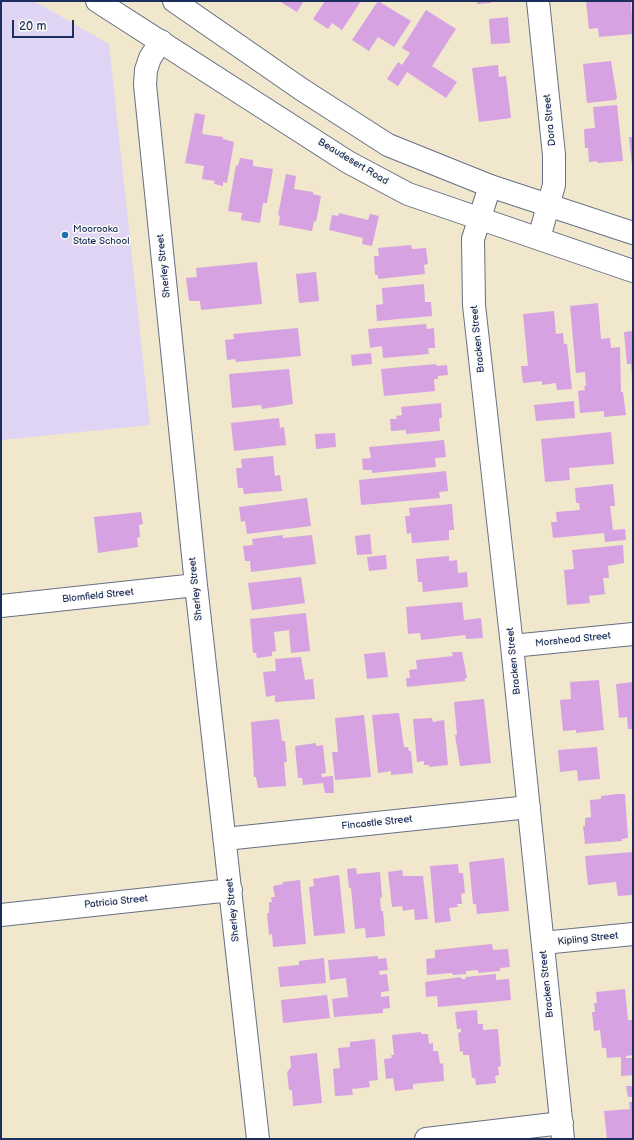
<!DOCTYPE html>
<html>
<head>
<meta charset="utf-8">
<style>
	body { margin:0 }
	#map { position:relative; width:634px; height:1140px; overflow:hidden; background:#f0e7cd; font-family:"Balsamiq Sans",sans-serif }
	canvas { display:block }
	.frame { position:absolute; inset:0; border:2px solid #1b2f5e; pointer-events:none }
	.scale { position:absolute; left:12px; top:20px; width:62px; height:18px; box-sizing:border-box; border:2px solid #1b2f5e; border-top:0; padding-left:5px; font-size:12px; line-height:14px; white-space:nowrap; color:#1b2f5e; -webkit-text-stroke:3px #fdfcf7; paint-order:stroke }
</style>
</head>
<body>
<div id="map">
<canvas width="634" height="1140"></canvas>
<div class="frame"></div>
<div class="scale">20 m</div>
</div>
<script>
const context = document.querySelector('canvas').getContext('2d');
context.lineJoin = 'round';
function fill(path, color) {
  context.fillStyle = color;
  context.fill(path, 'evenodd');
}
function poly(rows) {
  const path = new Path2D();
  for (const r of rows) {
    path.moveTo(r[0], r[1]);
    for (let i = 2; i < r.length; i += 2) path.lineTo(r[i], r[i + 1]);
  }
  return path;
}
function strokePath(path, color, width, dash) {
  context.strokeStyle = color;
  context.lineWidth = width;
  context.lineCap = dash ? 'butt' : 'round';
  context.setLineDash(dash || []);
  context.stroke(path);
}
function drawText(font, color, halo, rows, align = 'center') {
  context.font = font + ' "Balsamiq Sans",sans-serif';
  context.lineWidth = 3;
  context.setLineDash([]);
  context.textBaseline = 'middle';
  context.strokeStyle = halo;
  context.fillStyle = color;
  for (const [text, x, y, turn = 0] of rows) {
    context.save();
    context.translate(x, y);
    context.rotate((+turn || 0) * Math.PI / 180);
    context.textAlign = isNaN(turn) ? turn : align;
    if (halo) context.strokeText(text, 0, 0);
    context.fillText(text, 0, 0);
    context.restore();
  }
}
const built = poly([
	[1,1,34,1,109,44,150,425,1,440]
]);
const building = poly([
	[279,1,304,1,297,12],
	[325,1,361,1,342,30,332,23,328,29,313,19],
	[378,1,411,21,394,47,378,37,369,51,352,40],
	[477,1,491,1,491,3,477,4],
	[586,1,631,1,633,34,599,37,598,28,589,29],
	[426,10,456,29,432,66,457,82,446,98,407,72,398,86,387,79,398,62,402,65,410,53,402,48],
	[508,17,510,43,491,44,489,19],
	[611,61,617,98,615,100,587,103,583,64],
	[498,65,499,77,506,76,511,118,479,122,472,68],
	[617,105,623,161,597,163,597,161,589,162,588,148,585,148,584,129,595,128,593,107],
	[195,113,205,115,202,134,223,137,223,139,234,142,227,183,223,182,223,186,214,184,215,181,202,179,204,166,185,163],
	[629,137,633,137,633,166,632,166],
	[240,158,253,160,253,166,273,169,267,203,263,203,260,223,241,220,242,213,228,211,236,165,238,166],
	[286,174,296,176,294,189,313,192,313,194,321,196,316,222,314,221,312,231,279,225,280,216,278,215],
	[339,213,368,220,370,214,379,216,372,246,362,244,363,238,329,230,332,215,338,216],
	[411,245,412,249,426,248,428,264,424,265,425,274,378,279,378,275,375,275,374,256,379,256,378,248],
	[257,262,262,304,201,310,200,301,189,301,186,278,197,277,196,268],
	[316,272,319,301,299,303,296,274],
	[424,284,425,302,431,302,432,316,377,321,376,305,383,304,382,288],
	[598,303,601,339,610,338,611,348,620,347,621,392,623,392,626,415,604,417,604,411,580,413,578,391,585,390,584,386,586,386,585,372,576,373,570,306],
	[554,311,556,334,563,333,564,344,567,344,572,389,557,390,556,383,542,385,542,381,523,383,521,366,528,366,523,314],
	[426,324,427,329,434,328,435,348,428,348,429,354,383,358,382,346,370,348,368,329],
	[298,328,301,356,236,362,235,359,227,360,225,340,234,339,233,334],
	[633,331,633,377,632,377,631,364,627,364,624,332],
	[371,353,372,364,352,366,351,355],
	[436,364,437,366,447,365,448,375,438,376,438,379,434,379,435,391,384,396,381,369],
	[289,369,293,404,262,409,261,405,232,408,229,374],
	[574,401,575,418,536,421,534,405],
	[441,403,442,418,439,418,440,431,406,434,406,430,391,431,390,419,397,419,396,416,402,415,401,407],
	[279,418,280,428,284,427,286,445,234,451,231,423],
	[611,432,614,464,569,468,570,480,545,482,541,439],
	[335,433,336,447,316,449,315,434],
	[444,440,446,457,435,458,436,467,372,473,372,470,363,470,362,459,371,458,369,447],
	[273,456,275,476,280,475,282,491,244,494,243,488,238,488,236,468,242,468,241,459],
	[446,471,448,491,439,492,440,498,361,505,359,480],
	[613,484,615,506,610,506,613,530,625,529,626,540,605,542,604,533,553,538,551,522,557,522,556,512,580,510,579,503,576,503,575,488],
	[307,498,311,526,247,534,245,521,241,522,239,507],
	[452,504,454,530,449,530,449,540,412,543,411,533,407,534,405,516,410,516,409,508],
	[141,512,143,524,139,525,140,537,137,538,138,547,98,553,94,517],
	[370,534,372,554,357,555,355,536],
	[283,535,283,538,312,535,316,564,251,572,250,561,245,561,243,546,253,545,252,539],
	[623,545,624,563,608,566,609,578,603,578,605,594,589,596,590,603,567,605,564,570,574,569,572,550],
	[386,555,387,569,369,571,367,557],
	[449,556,449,561,457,560,458,573,467,572,468,587,423,592,422,582,418,582,416,559],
	[301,577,305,603,252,610,248,583],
	[462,602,464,620,481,618,483,638,466,639,465,635,421,640,420,633,408,634,406,607],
	[306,613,310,651,291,653,289,630,274,632,276,651,272,652,272,656,257,658,256,653,253,653,250,619],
	[385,652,388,677,367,679,364,654],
	[452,652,462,652,467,678,465,678,465,681,407,687,406,678,410,678,409,670,417,669,416,660,453,656],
	[301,657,305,680,313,679,315,699,275,702,275,695,266,697,263,672,276,671,275,659],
	[599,680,604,730,576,733,576,730,563,731,560,700,571,699,570,682],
	[633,682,633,729,628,729,627,717,619,718,616,684],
	[484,699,491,763,460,766,455,735,457,735,454,702],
	[399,713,404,747,408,747,409,751,411,751,413,773,391,775,391,771,378,773,372,715],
	[364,715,371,777,335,780,332,752,338,752,335,718],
	[432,718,433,722,444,720,448,765,429,767,429,765,424,765,424,761,417,762,413,719],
	[279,719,282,741,285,741,287,762,284,762,286,786,258,788,256,777,254,777,251,722],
	[316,743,316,746,323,745,326,773,321,774,322,777,333,776,334,793,325,793,323,783,303,785,302,778,298,778,295,746],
	[597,747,600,779,578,781,577,770,560,772,558,750],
	[617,794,625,794,628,838,622,839,622,841,585,844,583,826,585,826,585,818,591,817,590,800,601,799,601,796],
	[633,852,633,895,618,896,616,882,588,885,585,856],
	[504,858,509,911,477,914,476,904,473,904,469,862],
	[458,864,459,873,463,873,465,893,461,894,462,904,457,904,458,907,449,908,451,921,435,923,430,866],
	[356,868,357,874,380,872,382,897,380,898,381,911,383,911,385,936,366,938,365,928,355,929,351,888,349,888,347,869],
	[402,870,403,876,423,876,428,919,415,920,414,909,403,911,402,906,392,907,388,872],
	[339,875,345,933,314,936,309,887,314,886,313,879],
	[300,880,306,944,273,947,272,934,269,935,267,913,269,913,269,902,272,902,271,897,275,897,273,886,283,884,283,882],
	[492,944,493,950,508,949,510,967,500,968,500,971,478,973,478,970,466,971,466,974,453,975,452,973,427,975,426,959,435,958,435,950],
	[378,956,378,959,386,958,388,970,379,971,380,975,387,974,389,991,381,992,381,997,389,996,390,1008,383,1009,383,1013,334,1017,332,999,348,997,346,978,330,980,328,960],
	[324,958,326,983,280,987,278,967,299,965,299,961],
	[496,974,496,980,509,979,511,1000,438,1007,437,996,426,997,425,982,461,977,461,979,466,979,465,977],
	[625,989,628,1020,633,1020,633,1055,626,1056,626,1058,633,1058,633,1075,621,1076,621,1057,607,1058,606,1048,602,1048,600,1030,594,1031,592,1012,595,1012,594,1003,597,1003,596,992],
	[327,995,330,1018,283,1023,281,1000],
	[477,1010,478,1024,483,1024,483,1030,498,1029,501,1066,498,1067,499,1075,495,1076,496,1083,476,1085,475,1078,472,1078,469,1055,463,1055,463,1051,460,1052,458,1033,461,1032,461,1029,457,1029,455,1012],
	[421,1032,421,1034,428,1034,429,1044,433,1043,433,1051,438,1051,440,1064,443,1063,444,1081,413,1084,413,1089,395,1091,393,1078,386,1079,384,1059,392,1058,391,1055,394,1055,392,1035],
	[375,1039,378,1080,369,1081,370,1087,352,1089,353,1095,335,1096,333,1069,340,1068,338,1048,350,1047,350,1042],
	[317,1053,322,1103,293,1106,292,1090,289,1090,287,1072,291,1067,290,1056],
	[626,1086,633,1086,633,1097,628,1097],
	[629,1102,633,1102,633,1139,607,1139,604,1111,630,1109]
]);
const minor = poly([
	[538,1,554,155,554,185,539,238],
	[161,41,150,58,146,70,145,85,196,585,258,1139],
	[490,186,473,239,474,305,512,646,563,1139],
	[1,606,196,585],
	[512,646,633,634],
	[225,839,529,807],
	[1,915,231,890],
	[543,943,633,934],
	[426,1139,562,1123]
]);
const trunk = poly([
	[97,1,348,162,408,194,633,271],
	[174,1,301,89,388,145,490,186,633,233]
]);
const markers = [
	[65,235,4,"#1f6fb2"]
];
const streetNames = [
	["Dora Street",550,120,-96],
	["Beaudesert Road",353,162,31],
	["Sherley Street",164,266,-96],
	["Bracken Street",478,339,-96],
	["Sherley Street",196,589,-96],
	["Blomfield Street",98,596,-6],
	["Morshead Street",573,640,-6],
	["Bracken Street",514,661,-96],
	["Fincastle Street",377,823,-6],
	["Patricia Street",116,902,-6],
	["Sherley Street",233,910,-96],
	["Kipling Street",588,939,-6],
	["Bracken Street",547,984,-96]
];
const poiNames = [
	["Moorooka",73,229],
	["State School",73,241]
];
fill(built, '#e0d4f4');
fill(building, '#d7a2e1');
strokePath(minor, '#666f85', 24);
strokePath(trunk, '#666f85', 24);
strokePath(minor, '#fff', 22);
strokePath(trunk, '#fff', 22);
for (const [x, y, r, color] of markers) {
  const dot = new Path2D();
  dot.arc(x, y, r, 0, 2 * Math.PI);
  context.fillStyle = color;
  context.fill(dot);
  strokePath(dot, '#fdfcf7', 1.5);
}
drawText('10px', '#1b2f5e', '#fdfcf7', streetNames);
drawText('10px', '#1b2f5e', '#fdfcf7', poiNames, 'left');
</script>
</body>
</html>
